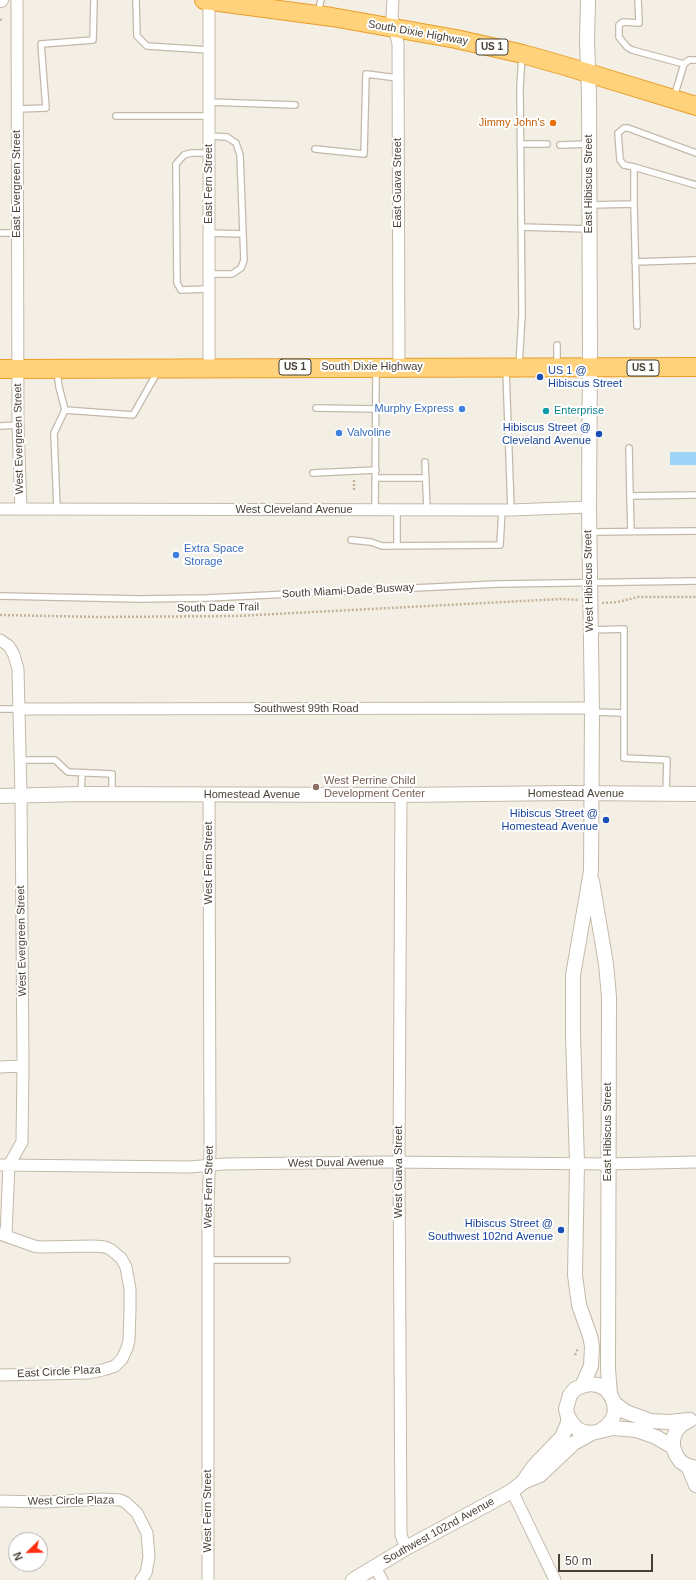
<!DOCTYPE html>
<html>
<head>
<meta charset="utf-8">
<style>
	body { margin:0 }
	#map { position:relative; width:696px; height:1580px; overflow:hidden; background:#f4efe5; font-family:Helvetica,sans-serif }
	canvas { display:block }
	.north { position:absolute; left:8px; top:1532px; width:40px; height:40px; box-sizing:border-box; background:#fff; border:1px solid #b5b2ae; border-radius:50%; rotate:247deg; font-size:11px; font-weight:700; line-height:16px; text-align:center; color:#463f34 }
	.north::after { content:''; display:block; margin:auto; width:14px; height:18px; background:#ff2e10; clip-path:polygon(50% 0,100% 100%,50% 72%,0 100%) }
	.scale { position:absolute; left:558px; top:1554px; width:95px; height:18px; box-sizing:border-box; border:2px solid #463f34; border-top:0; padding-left:5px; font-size:12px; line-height:14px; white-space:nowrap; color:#463f34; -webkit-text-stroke:3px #fff; paint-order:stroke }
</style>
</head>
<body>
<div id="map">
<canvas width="696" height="1580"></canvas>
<div class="north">N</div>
<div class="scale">50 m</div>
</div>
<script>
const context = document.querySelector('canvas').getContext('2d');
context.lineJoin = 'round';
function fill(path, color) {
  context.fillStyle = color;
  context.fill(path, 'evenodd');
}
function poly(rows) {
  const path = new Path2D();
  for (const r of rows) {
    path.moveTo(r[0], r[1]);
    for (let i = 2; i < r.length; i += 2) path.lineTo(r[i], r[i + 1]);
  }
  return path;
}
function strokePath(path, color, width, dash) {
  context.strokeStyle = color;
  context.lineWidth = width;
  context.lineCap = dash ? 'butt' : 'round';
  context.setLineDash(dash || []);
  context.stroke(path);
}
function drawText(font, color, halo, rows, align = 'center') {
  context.font = font + ' Helvetica,sans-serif';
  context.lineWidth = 4;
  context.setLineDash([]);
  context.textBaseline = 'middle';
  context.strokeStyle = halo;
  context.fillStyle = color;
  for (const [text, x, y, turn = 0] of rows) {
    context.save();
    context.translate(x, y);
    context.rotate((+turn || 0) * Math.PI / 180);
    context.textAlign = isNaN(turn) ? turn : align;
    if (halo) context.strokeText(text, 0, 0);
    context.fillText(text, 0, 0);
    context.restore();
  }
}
const water = poly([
	[670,452,696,452,696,465,670,465]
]);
const path = poly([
	[0,20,3,19],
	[354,490,354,479],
	[602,603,618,602,638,597,696,597],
	[0,615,99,617,237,616,561,599,579,600],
	[575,1355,578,1348]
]);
const service = poly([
	[136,0,137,36,147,46,209,50],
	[638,0,639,23,623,22,619,25,619,37,627,47,632,50,684,64],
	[318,13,321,0],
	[674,97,684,64,689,60,696,60],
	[209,102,295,105],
	[17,109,46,108,41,44,93,40,94,0],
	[116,116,209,116],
	[520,144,547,144],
	[560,145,588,144],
	[315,149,364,154,366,74,398,78],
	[634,167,624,165,620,160,618,133,624,128,628,128,696,153],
	[634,204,637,326],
	[590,205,634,204,634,167,696,185],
	[521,227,589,229],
	[0,233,18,233],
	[209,233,243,234],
	[635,262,696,260],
	[209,274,232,274,241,268,244,260,240,155,236,143,227,137,209,136],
	[209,289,181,290,177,283,176,164,184,155,191,153,209,153],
	[557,345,557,365],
	[519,365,522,315,520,87,522,56],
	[506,370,511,510],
	[57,371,59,387,65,410,133,415,158,371],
	[316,408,377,409],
	[0,426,18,425],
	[629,448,630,496],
	[425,462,427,510],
	[313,473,376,470],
	[376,478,426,478],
	[57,509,54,433,65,410],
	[375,510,376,369],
	[631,531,630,496,696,495],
	[589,532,696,531],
	[351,540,371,542,382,546,500,545,502,510],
	[397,545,397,510],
	[0,596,140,599,207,598,497,584,696,581],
	[592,630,624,629,624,758,667,760,666,793],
	[0,709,19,709],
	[593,712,624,713],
	[20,760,55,760,68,772,112,774,112,794],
	[81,793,82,773],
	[208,1260,287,1260]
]);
const minor = poly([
	[17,0,18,425,21,509],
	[393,0,392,16,398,44,399,367],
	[209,368,209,0],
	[0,509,511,510,589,507],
	[0,640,9,646,14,655,18,669,21,796,23,1066,22,1142,9,1165,6,1235],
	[19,709,592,708],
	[401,795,399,1162,401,1535,406,1548],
	[0,1067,23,1066],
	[0,1165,190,1167,224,1164,385,1162,608,1164,696,1162],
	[0,1234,34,1246,40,1247,94,1246,105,1247,110,1249,121,1258,126,1267,130,1289,130,1310,129,1340,127,1348,122,1359,115,1366,103,1370,88,1373,0,1375],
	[512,1491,555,1580],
	[0,1501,43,1502,103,1499,120,1500,125,1502,137,1513,147,1533,149,1557,146,1573,141,1580],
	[375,1567,382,1580],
	[208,1580,208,1207,210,1151,209,795]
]);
const tertiary = poly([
	[0,0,1,0],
	[0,796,81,794,401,795,568,793,696,794],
	[592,881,606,964,609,997,608,1369,610,1394],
	[582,1386,591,1366,592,1346,590,1336,579,1305,575,1275,577,1163,573,1035,573,975,591,871,592,712,589,507,590,354,589,95,587,42,588,0],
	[614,1403,626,1412,651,1421,670,1422,688,1420],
	[690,1420,681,1425,676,1431,673,1439,673,1447,676,1455,681,1462,688,1466,696,1468],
	[600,1431,607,1426,612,1420,615,1412,614,1403,611,1396,606,1389,598,1385,590,1384,582,1386,575,1389,570,1395,566,1409,568,1417,572,1423,577,1429,584,1432,592,1433,600,1431,613,1428,636,1430,656,1437,673,1447],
	[688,1466,696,1485],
	[523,1482,534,1466,562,1437,568,1423,568,1417],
	[353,1580,406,1548,512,1491,523,1482,540,1475,574,1443,592,1433]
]);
const trunk = poly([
	[204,0,332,17,456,39,523,54,565,66,696,106],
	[0,369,696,367]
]);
const markers = [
	[553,123,4,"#e8710a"],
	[540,377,4,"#1a4fb4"],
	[462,409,4,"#3f7fe0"],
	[546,411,4,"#0f9aa8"],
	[339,433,4,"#3f7fe0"],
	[599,434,4,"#1a4fb4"],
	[176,555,4,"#3f7fe0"],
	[316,787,4,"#8d6e63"],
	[606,820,4,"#1a4fb4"],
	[561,1230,4,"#1a4fb4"]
];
const shields = [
	[492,47,32],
	[295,367,32],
	[643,368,32]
];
const shieldNames = [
	["US 1",492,47],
	["US 1",295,367],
	["US 1",643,368]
];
const streetNames = [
	["South Dixie Highway",418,33,10],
	["East Guava Street",398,183,-90],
	["East Evergreen Street",17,184,-90],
	["East Fern Street",209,184,-90],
	["East Hibiscus Street",589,184,-90],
	["South Dixie Highway",372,367],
	["West Evergreen Street",19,439,-91],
	["West Cleveland Avenue",294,510],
	["West Hibiscus Street",589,581,-91],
	["South Miami-Dade Busway",348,591,-3],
	["South Dade Trail",218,608,-1],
	["Southwest 99th Road",306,709],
	["Homestead Avenue",576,794],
	["Homestead Avenue",252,795],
	["West Fern Street",209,863,-90],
	["West Evergreen Street",22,941,-91],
	["East Hibiscus Street",608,1132,-90],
	["West Duval Avenue",336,1163,-1],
	["West Guava Street",399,1172,-90],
	["West Fern Street",209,1187,-89],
	["East Circle Plaza",59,1372,-3],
	["West Circle Plaza",71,1501,-1],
	["West Fern Street",208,1511,-90],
	["Southwest 102nd Avenue",439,1531,-29]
];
const foodNames = [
	["Jimmy John's",545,123]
];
const transitNames = [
	["US 1 @",548,371,"left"],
	["Hibiscus Street",548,384,"left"],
	["Hibiscus Street @",591,428],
	["Cleveland Avenue",591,441],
	["Hibiscus Street @",598,814],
	["Homestead Avenue",598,827],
	["Hibiscus Street @",553,1224],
	["Southwest 102nd Avenue",553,1237]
];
const shopNames = [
	["Murphy Express",454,409,"right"],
	["Valvoline",347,433],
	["Extra Space",184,549],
	["Storage",184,562]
];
const cultureNames = [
	["Enterprise",554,411]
];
const educationNames = [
	["West Perrine Child",324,781],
	["Development Center",324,794]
];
fill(water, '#9cd3f6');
strokePath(service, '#c3b9a9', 8);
strokePath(minor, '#c3b9a9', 13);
strokePath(tertiary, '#c3b9a9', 16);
strokePath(trunk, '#e99d29', 20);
strokePath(path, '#c3b297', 2.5, [2, 2]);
strokePath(service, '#fff', 5.5);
strokePath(minor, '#fff', 11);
strokePath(tertiary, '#fff', 14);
strokePath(trunk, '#ffd27b', 18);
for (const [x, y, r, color] of markers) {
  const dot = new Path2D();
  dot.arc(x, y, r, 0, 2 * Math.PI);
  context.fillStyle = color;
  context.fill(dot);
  strokePath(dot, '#fff', 1.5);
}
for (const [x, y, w] of shields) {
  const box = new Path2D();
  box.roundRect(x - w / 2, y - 8, w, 16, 3);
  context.fillStyle = '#fff';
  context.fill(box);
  strokePath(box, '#463f34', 1);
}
drawText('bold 10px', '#463f34', null, shieldNames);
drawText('11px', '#463f34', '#fff', streetNames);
drawText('11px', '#c56008', '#fff', foodNames, 'right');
drawText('11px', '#164399', '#fff', transitNames, 'right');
drawText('11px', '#366cbe', '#fff', shopNames, 'left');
drawText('11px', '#0d838f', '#fff', cultureNames, 'left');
drawText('11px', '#785e54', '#fff', educationNames, 'left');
</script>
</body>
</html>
